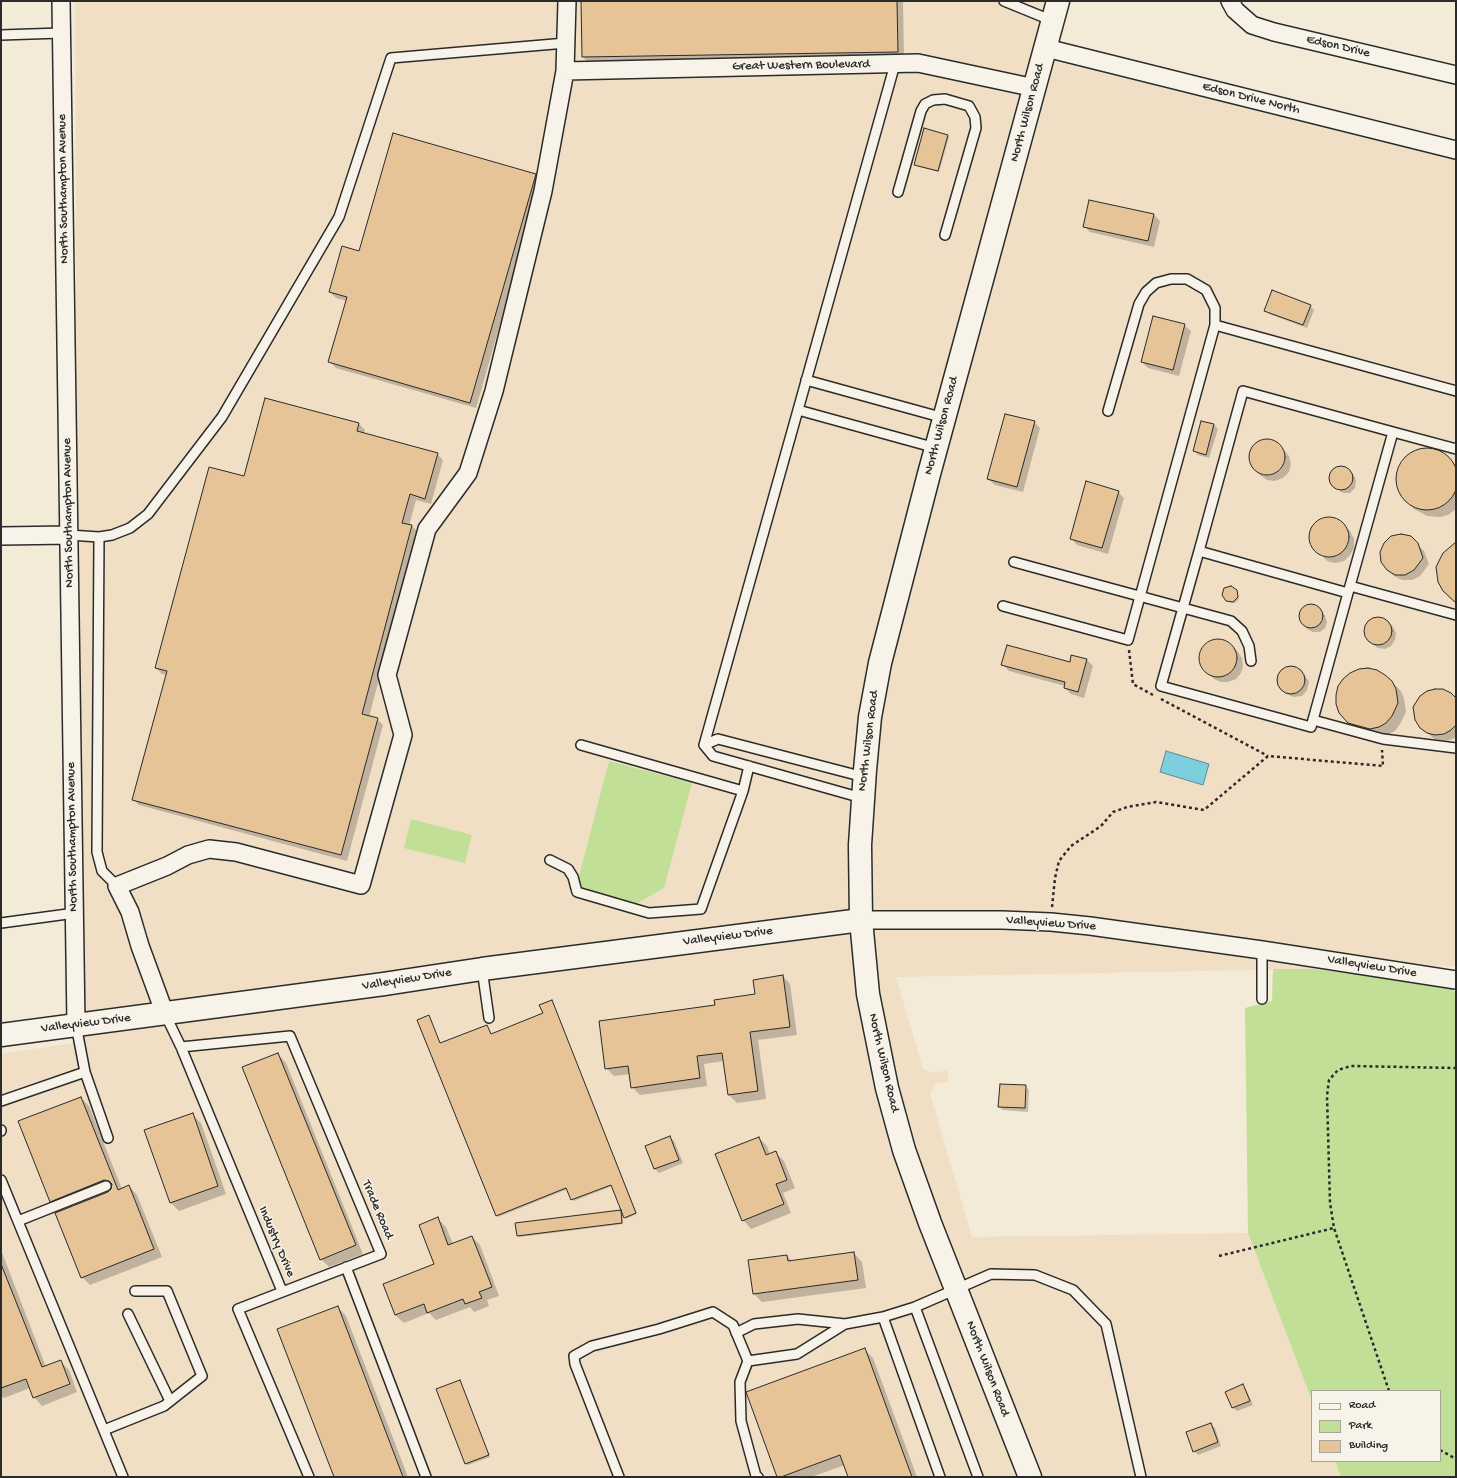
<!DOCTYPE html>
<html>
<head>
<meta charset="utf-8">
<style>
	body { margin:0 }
	#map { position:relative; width:1457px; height:1478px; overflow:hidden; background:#f4ead8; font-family:"Gochi Hand",sans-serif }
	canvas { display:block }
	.frame { position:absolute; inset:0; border:2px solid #2b2b2b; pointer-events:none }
	.legend { position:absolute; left:1311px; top:1390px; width:130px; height:72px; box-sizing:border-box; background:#f7f3e8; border:1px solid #a5a39c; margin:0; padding:5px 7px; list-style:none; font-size:12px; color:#2b2b2b }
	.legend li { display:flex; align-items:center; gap:8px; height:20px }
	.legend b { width:20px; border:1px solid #a5a39c }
</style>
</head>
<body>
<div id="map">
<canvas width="1457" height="1478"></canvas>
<div class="frame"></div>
<ul class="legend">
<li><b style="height:5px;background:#f7f3e8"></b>Road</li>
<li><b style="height:11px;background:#c1df97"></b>Park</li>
<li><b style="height:11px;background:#e6c497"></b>Building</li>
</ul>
</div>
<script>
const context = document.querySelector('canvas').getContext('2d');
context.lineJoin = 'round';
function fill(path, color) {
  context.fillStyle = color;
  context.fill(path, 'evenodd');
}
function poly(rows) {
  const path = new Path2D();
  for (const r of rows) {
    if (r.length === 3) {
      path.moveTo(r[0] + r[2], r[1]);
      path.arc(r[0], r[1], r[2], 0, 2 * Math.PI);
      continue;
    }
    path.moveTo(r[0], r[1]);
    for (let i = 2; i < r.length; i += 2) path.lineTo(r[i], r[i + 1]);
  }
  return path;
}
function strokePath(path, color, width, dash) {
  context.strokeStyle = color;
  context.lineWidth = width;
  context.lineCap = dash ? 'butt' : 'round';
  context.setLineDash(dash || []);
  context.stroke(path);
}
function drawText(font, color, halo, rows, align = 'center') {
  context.font = font + ' "Gochi Hand",sans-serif';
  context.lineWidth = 3;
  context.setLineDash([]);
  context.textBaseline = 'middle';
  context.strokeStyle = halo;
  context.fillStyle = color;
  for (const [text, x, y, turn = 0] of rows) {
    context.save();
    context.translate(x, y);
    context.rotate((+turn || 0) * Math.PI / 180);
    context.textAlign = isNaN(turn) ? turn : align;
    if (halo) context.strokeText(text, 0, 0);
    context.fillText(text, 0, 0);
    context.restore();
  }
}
const built = poly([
	[75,1,418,1,430,2,431,1,1056,1,1041,58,1456,159,1456,966,896,977,923,1069,934,1073,947,1070,949,1081,936,1084,930,1093,972,1237,1248,1233,1312,1401,1312,1461,1335,1461,1341,1477,1,1477,1,1054,79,1042]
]);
const green = poly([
	[609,761,692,783,664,888,636,904,580,887,578,880],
	[411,819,472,835,465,863,404,848],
	[1273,969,1313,969,1442,984,1456,992,1456,1477,1341,1477,1335,1461,1440,1461,1440,1391,1312,1391,1312,1401,1248,1233,1245,1008,1272,1001]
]);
const water = poly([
	[1166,751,1209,764,1203,785,1160,772,1166,751]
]);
const shadow = poly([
	[582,1,903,1,904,58,589,63,583,57],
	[947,136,949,137,939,172,917,166,915,164],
	[535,175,541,181,476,408,336,368,330,362,347,301,336,298,330,292,360,252],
	[1154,215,1160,221,1154,247,1090,232,1084,226],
	[1310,306,1314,310,1307,328,1269,314,1265,310],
	[1184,325,1191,331,1179,376,1148,368,1142,362],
	[1034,422,1040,428,1023,492,995,485,988,479],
	[1202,422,1214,425,1218,429,1209,458,1198,455,1194,451],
	[359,424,365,430,364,434,437,454,443,460,431,504,416,500,409,526,412,526,418,532,369,717,377,719,383,725,347,861,139,805,133,799,167,675,162,674,156,668,245,477],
	[1270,440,1277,443,1284,450,1289,456,1291,464,1289,472,1283,478,1275,481,1267,480,1260,475,1254,468,1250,461,1250,453,1255,445,1261,441],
	[1429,449,1442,454,1456,466,1456,509,1448,515,1441,517,1427,516,1414,509,1401,494,1397,481,1400,466,1408,455,1421,450],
	[1344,467,1354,475,1356,481,1355,488,1350,493,1343,493,1337,489,1333,485,1330,479,1332,472,1337,468],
	[1118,492,1124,498,1108,554,1077,545,1071,538],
	[1329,517,1337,519,1344,525,1350,531,1354,539,1354,548,1350,555,1344,561,1335,563,1327,561,1324,558,1324,557,1314,549,1310,541,1310,532,1314,525,1320,519],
	[1410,537,1424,551,1429,564,1420,576,1412,580,1402,580,1394,576,1387,569],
	[1236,590,1238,592,1239,599,1235,603,1228,602,1226,600],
	[1310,605,1316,606,1325,615,1327,622,1325,628,1320,632,1313,632,1307,629,1299,619,1300,612,1304,607],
	[1376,617,1383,618,1389,622,1393,627,1396,633,1395,640,1391,646,1385,649,1378,648,1372,644,1367,639,1365,633,1365,626,1369,620],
	[1218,639,1225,640,1232,645,1238,652,1242,658,1243,666,1241,673,1236,679,1228,682,1221,682,1214,679,1202,667,1199,660,1200,652,1204,645,1210,641],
	[1087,660,1093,666,1084,698,1071,694,1065,688,1065,686,1009,671,1003,665,1070,663],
	[1293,667,1301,671,1305,675,1309,682,1307,690,1302,696,1294,697,1286,694,1282,689,1278,682,1280,674,1285,668],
	[1385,675,1400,690,1404,698,1406,712,1400,724,1395,731,1387,735,1357,731,1349,723],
	[1456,699,1456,737,1450,740,1442,741,1434,739,1421,727],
	[783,976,790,984,797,1035,758,1040,766,1099,737,1103,729,1095,724,1061,704,1064,707,1086,640,1095,632,1087,630,1074,614,1076,606,1068,716,1006,756,995],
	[551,1001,637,1214,626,1219,622,1212,623,1224,520,1237,518,1236,517,1224,622,1211,612,1186,574,1201,568,1189,498,1217,440,1044,487,1026,492,1035,544,1014],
	[278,1054,286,1063,363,1254,329,1267,321,1259],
	[1025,1086,1029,1090,1028,1112,1003,1110,999,1107],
	[81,1098,89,1106,122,1189,129,1186,137,1195,162,1257,90,1285,82,1277,109,1192,114,1188,60,1209,51,1201],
	[192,1114,201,1123,226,1194,179,1211,171,1203],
	[670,1137,674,1141,683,1163,659,1173,655,1169,647,1147],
	[759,1138,767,1146,770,1155,775,1152,784,1161,795,1188,783,1193,791,1213,751,1229,743,1220],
	[438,1219,446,1227,453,1244,472,1237,480,1245,499,1296,487,1300,489,1306,474,1312,470,1307,436,1320,429,1313,404,1323,395,1315,436,1265],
	[1,1250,46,1367,60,1361,69,1370,77,1392,42,1406,34,1397,30,1388,4,1398,1,1395],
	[854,1253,862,1262,866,1288,762,1302,754,1294,749,1261,787,1256,793,1262],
	[338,1307,346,1316,408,1477,335,1477],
	[864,1349,873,1358,917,1477,849,1477,845,1465,811,1477,778,1477],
	[460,1381,490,1457,468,1465,466,1464],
	[1242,1385,1246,1389,1253,1405,1237,1411,1233,1408],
	[1211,1424,1215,1428,1221,1446,1198,1455,1194,1451]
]);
const building = poly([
	[581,1,897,1,898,52,582,57,581,1],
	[924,128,948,135,938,171,914,165,924,128],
	[393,133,536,174,470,403,328,362,347,297,329,292,342,246,359,251,393,133],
	[1089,200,1154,214,1148,241,1083,227,1089,200],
	[1272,290,1311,305,1303,325,1264,311,1272,290],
	[1153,316,1185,324,1173,370,1141,362,1153,316],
	[265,398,359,423,357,431,438,453,425,499,410,494,402,523,412,525,362,714,378,718,341,855,132,800,167,671,155,668,209,467,244,476,265,398],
	[1005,414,1035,421,1017,487,987,479,1005,414],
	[1201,421,1214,424,1206,455,1193,451,1201,421],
	[1267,457,18],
	[1427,479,31],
	[1341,478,12],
	[1086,481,1119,491,1102,548,1070,539,1086,481],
	[1329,537,20],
	[1401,534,1411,536,1418,543,1423,558,1414,570,1405,575,1395,575,1387,570,1381,562,1380,552,1384,543,1391,536,1401,534],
	[1456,542,1456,603,1443,591,1438,582,1436,567,1443,553,1456,542],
	[1231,586,1237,590,1238,597,1233,602,1226,601,1222,595,1224,588,1231,586],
	[1311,616,12],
	[1378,631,14],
	[1218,658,19],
	[1007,645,1070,662,1071,655,1087,659,1078,692,1064,688,1065,682,1001,665,1007,645],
	[1291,680,14],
	[1368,668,1377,670,1385,675,1392,681,1396,689,1398,703,1392,716,1386,723,1379,727,1370,729,1348,723,1339,713,1336,704,1336,695,1338,686,1343,679,1350,673,1359,669,1368,668],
	[1435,689,1443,689,1451,693,1456,698,1456,725,1451,730,1444,734,1435,735,1427,733,1420,728,1415,720,1413,707,1420,696,1427,691,1435,689],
	[783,975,790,1027,750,1032,758,1091,728,1095,722,1053,697,1056,700,1078,631,1088,628,1066,605,1069,599,1021,715,1005,714,1000,755,994,753,980,783,975],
	[552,1000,636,1213,624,1218,611,1185,571,1200,566,1188,496,1216,417,1020,429,1015,440,1043,487,1025,491,1034,543,1013,539,1005,552,1000],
	[278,1053,356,1245,320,1260,242,1067,278,1053],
	[1000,1084,1026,1085,1025,1108,998,1107,1000,1084],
	[81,1097,118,1190,129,1185,154,1249,81,1278,55,1213,108,1192,111,1189,112,1184,109,1181,104,1180,50,1202,18,1121,81,1097],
	[193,1113,218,1186,170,1203,144,1130,193,1113],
	[670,1136,679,1160,654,1169,645,1146,670,1136],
	[759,1137,766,1155,776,1151,787,1180,776,1184,784,1204,742,1221,715,1154,759,1137],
	[621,1210,622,1223,517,1236,515,1223,621,1210],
	[438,1217,448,1245,472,1236,492,1287,479,1292,482,1298,465,1304,463,1299,427,1313,424,1304,395,1315,383,1284,434,1264,419,1225,438,1217],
	[854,1252,858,1280,753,1294,748,1260,787,1255,788,1261,854,1252],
	[1,1264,42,1367,61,1360,70,1384,33,1398,26,1379,1,1388,1,1264],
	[338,1306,403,1477,334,1477,277,1329,338,1306],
	[865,1348,912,1477,848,1477,840,1455,781,1477,777,1477,746,1392,865,1348],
	[460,1380,489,1455,465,1464,436,1389,460,1380],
	[1243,1384,1250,1401,1232,1408,1225,1392,1243,1384],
	[1211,1423,1218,1442,1193,1452,1186,1432,1211,1423]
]);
const path = poly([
	[1129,650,1133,684,1153,695],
	[1161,699,1268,756],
	[1052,907,1055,878,1059,861,1071,846,1101,826,1113,812,1127,807,1156,802,1204,810,1268,756,1383,766,1382,750],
	[1219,1256,1334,1228],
	[1389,1391,1334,1228,1330,1203,1327,1096,1329,1080,1338,1070,1351,1066,1456,1068],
	[1440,1450,1456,1459]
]);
const service = poly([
	[1004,1,1053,21],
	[1,35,61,33],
	[898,192,921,111,925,104,933,100,945,99,969,106,975,117,976,128,945,235],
	[1215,325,1456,391],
	[806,380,944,418],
	[798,410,936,448],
	[69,535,99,537,112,535,130,528,148,514,222,417,339,217,391,58,566,43],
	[99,537,97,852,102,871,117,886],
	[1199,551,1348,593,1311,727,1161,686,1199,551],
	[1199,551,1243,391,1393,432],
	[1014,562,1231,621,1242,631,1249,646,1251,661],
	[1350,586,1456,615],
	[1348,593,1393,432,1456,449],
	[1003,606,1128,640,1215,325,1215,308,1206,290,1187,279,1171,279,1156,283,1146,292,1139,304,1108,411],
	[1313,720,1383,739,1456,748],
	[704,745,895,64],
	[704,745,713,756,862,798],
	[704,745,718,739,864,777],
	[743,791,749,766],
	[550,860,568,869,573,877,577,892,649,913,701,909,743,791,581,745],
	[1,923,75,913],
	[1262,950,1262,999],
	[482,969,489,1018],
	[165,1014,181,1047,282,1291],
	[181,1047,290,1036,381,1254,238,1309,309,1477],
	[85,1072,108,1138],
	[1,1101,85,1072,76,1025],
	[1,1130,1,1131],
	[1,1180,123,1477],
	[18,1221,106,1186],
	[346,1267,426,1477],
	[915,1307,978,1477],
	[128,1314,170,1401],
	[736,1333,754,1324,798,1319,845,1324],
	[104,1430,164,1406,202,1376,167,1291,135,1291],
	[619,1477,575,1364,574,1356,592,1346,659,1329,713,1312,733,1325,748,1361],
	[758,1477,756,1476,741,1421,740,1382,748,1361,797,1354,845,1324,883,1317],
	[940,1477,883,1317,915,1307,991,1274,1035,1275,1073,1290,1106,1324,1141,1477]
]);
const minor = poly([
	[61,1,76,1024],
	[1230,1,1235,10,1252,25,1274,32,1456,75],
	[1046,48,1456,150],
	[565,71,918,63,1035,88],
	[1,536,69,535],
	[861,920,1002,920,1051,922,1090,926,1262,950,1456,980],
	[165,1014,140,946,130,912,117,886,167,866,188,855,209,849,236,852,361,885,403,735,387,675,427,529,468,473,494,391,543,191,565,71,567,1]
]);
const tertiary = poly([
	[1,1035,384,984,482,969,861,920]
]);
const secondary = poly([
	[1030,1477,930,1223,904,1150,887,1088,868,994,861,920,860,845,865,770,870,717,880,663,929,474,1058,1]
]);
const streetNames = [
	["Edson Drive",1338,47,13],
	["Great Western Boulevard",801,66,-1],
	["Edson Drive North",1251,99,14],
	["North Wilson Road",1028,113,-75],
	["North Southampton Avenue",64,189,-91],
	["North Wilson Road",942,426,-75],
	["North Southampton Avenue",69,513,-91],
	["North Wilson Road",869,741,-83],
	["North Southampton Avenue",73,837,-91],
	["Valleyview Drive",1051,924,4],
	["Valleyview Drive",728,937,-7],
	["Valleyview Drive",1372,967,9],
	["Valleyview Drive",407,980,-9],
	["Valleyview Drive",86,1024,-7],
	["North Wilson Road",883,1063,77],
	["Trade Road",377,1210,67],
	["Industry Drive",276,1242,67],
	["North Wilson Road",987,1369,69]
];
fill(built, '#f0dfc4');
fill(green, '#c1df97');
fill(water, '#7fcedd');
strokePath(water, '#5d8d96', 1);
fill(shadow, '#0003');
fill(building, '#e6c497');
strokePath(building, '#2b2b2b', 1);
strokePath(service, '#2b2b2b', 12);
strokePath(minor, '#2b2b2b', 20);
strokePath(tertiary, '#2b2b2b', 25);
strokePath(secondary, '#2b2b2b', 25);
strokePath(path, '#2b2b2b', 2.5, [3, 3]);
strokePath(service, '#f7f3e8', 9);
strokePath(minor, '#f7f3e8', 17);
strokePath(tertiary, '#f7f3e8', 22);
strokePath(secondary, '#f7f3e8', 22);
drawText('13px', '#2b2b2b', '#f7f3e8', streetNames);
</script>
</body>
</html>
